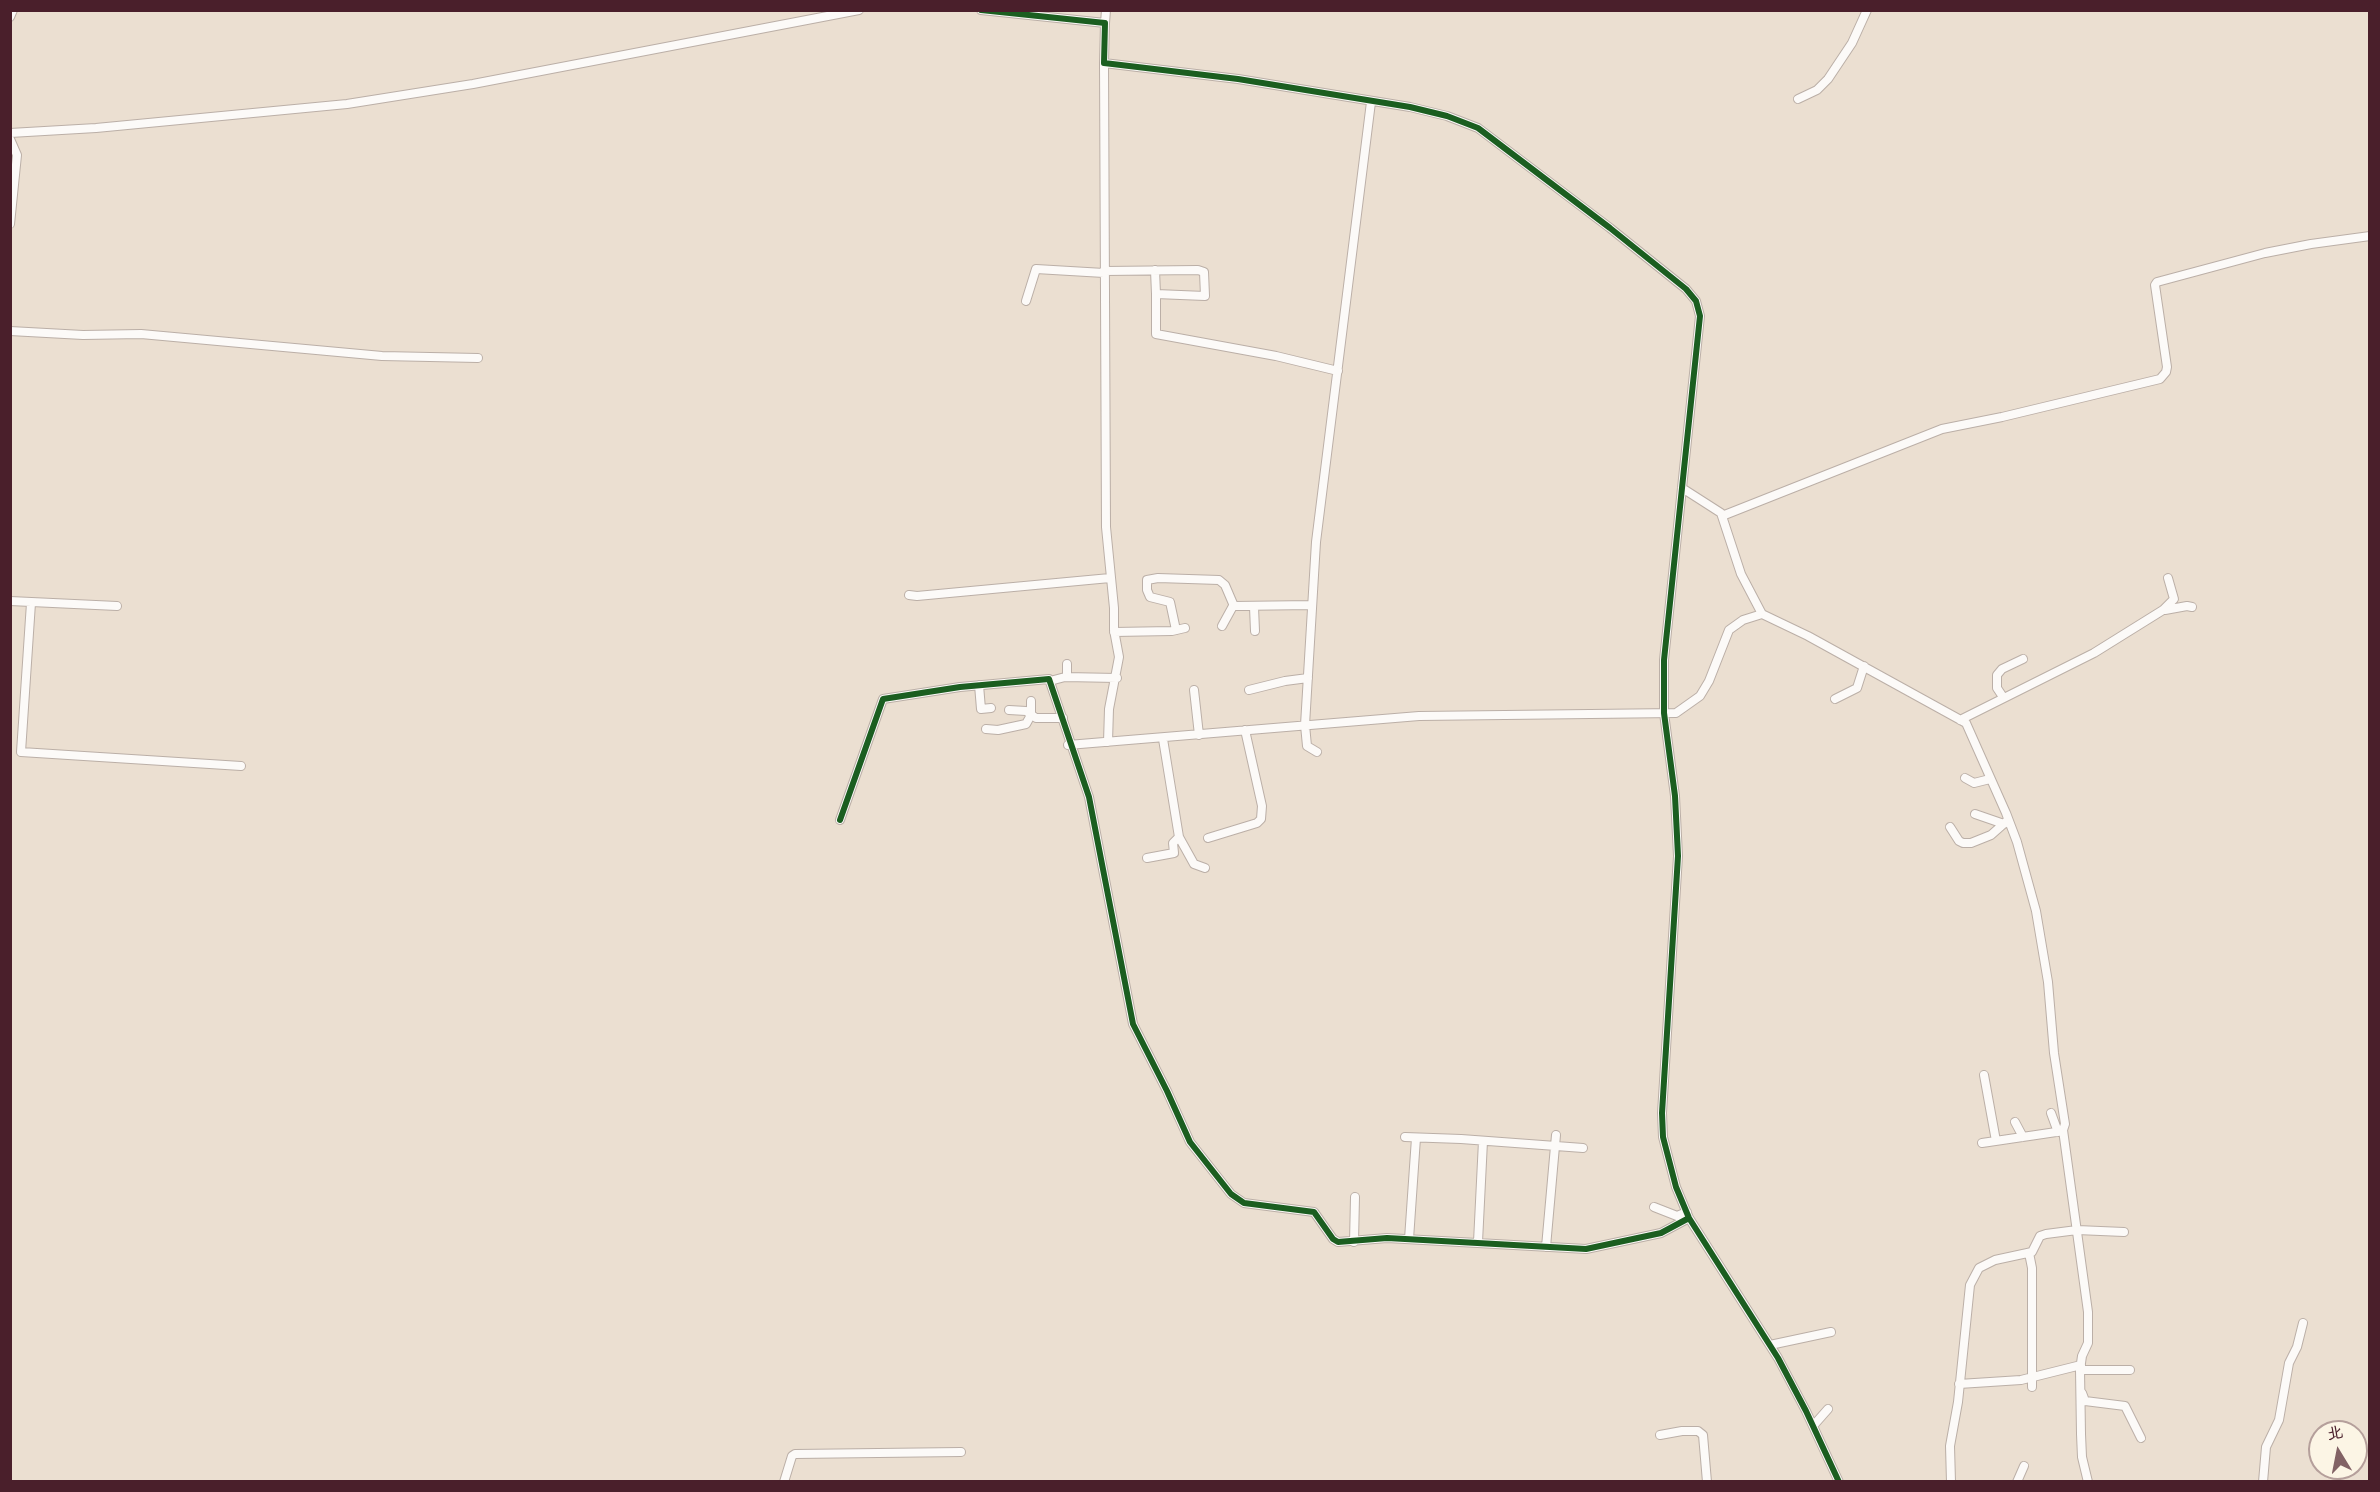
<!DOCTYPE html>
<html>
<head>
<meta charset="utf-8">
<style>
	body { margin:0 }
	#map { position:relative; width:2380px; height:1492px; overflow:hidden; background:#ebdfd1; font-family:Mynerve,"LXGW WenKai TC",sans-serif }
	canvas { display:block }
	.frame { position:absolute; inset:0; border:12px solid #4a1f2b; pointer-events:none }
	.north { position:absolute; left:2308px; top:1420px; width:60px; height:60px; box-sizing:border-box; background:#fcf5e5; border:2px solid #b59f9b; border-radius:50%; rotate:350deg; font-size:16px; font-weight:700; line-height:24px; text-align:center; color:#4a1f2b }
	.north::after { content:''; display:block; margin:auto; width:21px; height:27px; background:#826265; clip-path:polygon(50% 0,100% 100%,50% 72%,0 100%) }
</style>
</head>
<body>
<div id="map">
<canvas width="2380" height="1492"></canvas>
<div class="frame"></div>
<div class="north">北</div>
</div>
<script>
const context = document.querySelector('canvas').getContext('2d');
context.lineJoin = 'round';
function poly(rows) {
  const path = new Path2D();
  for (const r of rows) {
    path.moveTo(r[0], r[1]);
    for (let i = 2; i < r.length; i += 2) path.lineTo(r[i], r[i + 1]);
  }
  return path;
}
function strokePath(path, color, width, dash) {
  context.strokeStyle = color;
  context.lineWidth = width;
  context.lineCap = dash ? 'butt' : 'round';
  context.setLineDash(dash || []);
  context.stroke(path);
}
const minor = poly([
	[981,10,1105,23,1104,63,1238,79,1410,107,1447,116,1478,128,1610,228,1686,289,1696,301,1700,316,1664,660,1664,713,1675,796,1678,856,1662,1113,1663,1137,1676,1187,1689,1218,1778,1358,1806,1411,1839,1482],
	[10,17,13,10],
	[1105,23,1106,10],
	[1104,63,1106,527,1114,608,1114,630,1119,657,1109,709,1108,742],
	[1798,99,1817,90,1828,79,1852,43,1867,10],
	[10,133,96,128,347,104,473,84,859,10],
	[10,139,17,155,10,224],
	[1155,270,1156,294],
	[1104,271,1198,270,1204,272,1205,296,1156,294,1156,334,1276,356,1338,371],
	[1026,301,1036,269,1104,273],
	[10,331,83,335,141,334,382,356,478,358],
	[1682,488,1721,513,1741,574,1762,614,1808,636,1966,723,2006,813,2017,842,2036,911,2048,982,2054,1053,2065,1124,2063,1130,2088,1312,2088,1343,2082,1356,2080,1370,2081,1434,2082,1457,2088,1482],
	[1722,516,1942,429,2002,417,2160,379,2166,372,2167,367,2155,285,2157,282,2265,253,2311,244,2370,236],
	[909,595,917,596,1110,578],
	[10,601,117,606],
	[31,603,21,752,241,766],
	[1254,607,1255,631],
	[2165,610,2187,606,2192,607],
	[1222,626,1233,606],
	[1176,630,1170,602,1150,597,1147,590,1147,580,1158,578,1219,580,1225,585,1234,606,1312,605],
	[1114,632,1172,631,1185,628],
	[1067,664,1067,677],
	[1050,681,1065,677,1117,678],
	[979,685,981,709,991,708],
	[1194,690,1199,735],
	[1249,690,1285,681,1308,678],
	[2003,697,1997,688,1997,675,2002,669,2023,659],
	[1835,699,1857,688,1864,666],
	[1009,710,1026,711,1036,718,1063,718],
	[1960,720,2094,653,2163,610,2174,599,2168,578],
	[986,729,998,730,1026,724,1031,715,1031,701],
	[1068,745,1419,716,1676,713,1700,696,1709,681,1729,630,1743,620,1762,614],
	[1317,752,1307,746,1305,725,1316,542,1371,102],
	[1965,778,1974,783,1990,779],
	[1975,814,2004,824],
	[840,820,883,699,960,687,1049,679,1089,797,1133,1024,1167,1091,1190,1142,1231,1194,1244,1203,1314,1212,1333,1239,1338,1242,1387,1238,1586,1249,1661,1233,1689,1218],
	[1950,827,1959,841,1963,843,1971,843,1991,835,2008,820],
	[1179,837,1194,864,1205,868],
	[1208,838,1257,823,1261,819,1262,806,1245,730],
	[1147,858,1174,853,1173,843,1179,837,1163,739],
	[1984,1075,1996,1141],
	[2051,1113,2058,1132],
	[2015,1122,2023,1137],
	[1405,1137,1461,1139,1583,1148],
	[1982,1143,2063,1131],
	[1654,1207,1677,1216,1687,1212],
	[1409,1239,1416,1138],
	[1354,1242,1355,1197],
	[1478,1242,1483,1141],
	[1546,1247,1556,1135],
	[2029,1253,2032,1268,2032,1387],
	[1770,1345,1831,1332],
	[2080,1370,2130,1370],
	[1959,1384,2021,1380,2081,1365],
	[2082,1393,2085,1401,2125,1406,2141,1438],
	[1813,1426,1828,1409],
	[1660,1435,1682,1431,1698,1431,1703,1435,1707,1482],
	[784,1482,792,1456,795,1454,961,1452],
	[1951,1482,1950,1446,1958,1402,1970,1285,1979,1268,1995,1260,2032,1252,2040,1236,2046,1234,2077,1230,2124,1232],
	[2017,1482,2024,1466],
	[2263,1482,2266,1447,2279,1420,2289,1363,2297,1347,2303,1323]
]);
const cycleway = poly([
	[981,10,1105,23,1104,63,1238,79,1410,107,1447,116,1478,128,1610,228,1686,289,1696,301,1700,316,1664,660,1664,713,1675,796,1678,856,1662,1113,1663,1137,1676,1187,1689,1218,1778,1358,1806,1411,1839,1482],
	[840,820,883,699,960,687,1049,679,1089,797,1133,1024,1167,1091,1190,1142,1231,1194,1244,1203,1314,1212,1333,1239,1338,1242,1387,1238,1586,1249,1661,1233,1689,1218]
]);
strokePath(minor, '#bbafa7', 10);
strokePath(minor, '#fcfaf8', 8);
strokePath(cycleway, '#1b5e20', 6);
</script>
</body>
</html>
